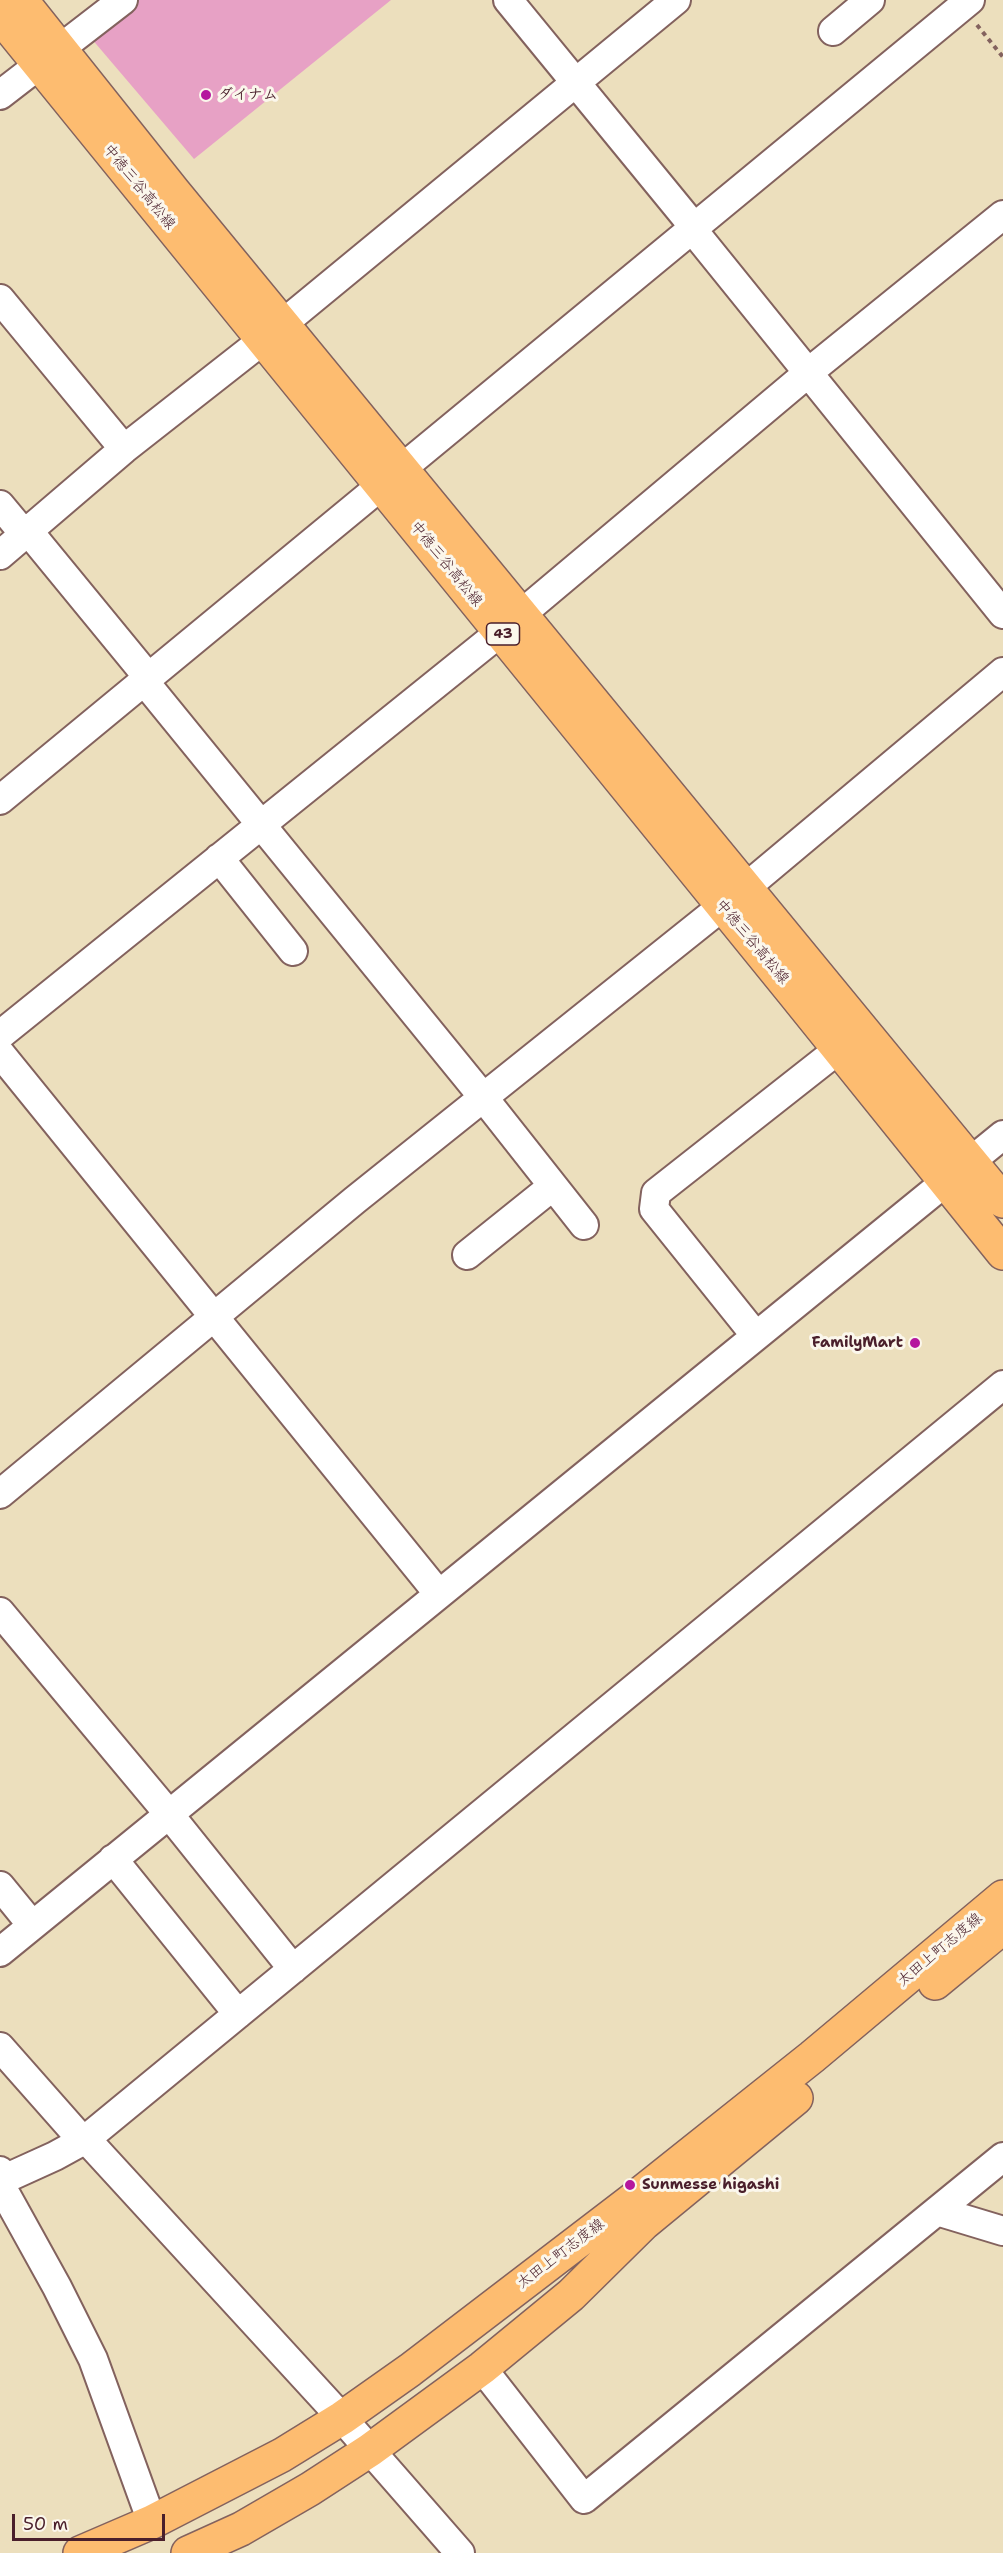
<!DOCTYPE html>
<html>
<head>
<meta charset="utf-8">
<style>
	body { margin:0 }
	#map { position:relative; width:1003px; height:2553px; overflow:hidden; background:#ecdfbd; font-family:"Shantell Sans",sans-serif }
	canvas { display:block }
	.scale { position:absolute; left:12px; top:2514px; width:153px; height:27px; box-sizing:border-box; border:3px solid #4a1f2b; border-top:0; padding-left:8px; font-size:18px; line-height:21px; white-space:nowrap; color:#4a1f2b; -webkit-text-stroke:4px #fbf7ec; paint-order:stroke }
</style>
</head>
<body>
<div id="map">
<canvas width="1003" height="2553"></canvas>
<div class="scale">50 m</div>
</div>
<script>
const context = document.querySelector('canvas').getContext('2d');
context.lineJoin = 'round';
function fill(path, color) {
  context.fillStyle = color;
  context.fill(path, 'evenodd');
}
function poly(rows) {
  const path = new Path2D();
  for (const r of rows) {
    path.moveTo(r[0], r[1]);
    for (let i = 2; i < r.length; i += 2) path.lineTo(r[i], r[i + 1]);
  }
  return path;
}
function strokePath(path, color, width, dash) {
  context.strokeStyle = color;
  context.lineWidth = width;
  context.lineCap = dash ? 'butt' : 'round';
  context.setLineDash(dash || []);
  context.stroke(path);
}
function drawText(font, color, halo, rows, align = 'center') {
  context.font = font + ' "Shantell Sans","Klee One",sans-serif';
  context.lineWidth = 6;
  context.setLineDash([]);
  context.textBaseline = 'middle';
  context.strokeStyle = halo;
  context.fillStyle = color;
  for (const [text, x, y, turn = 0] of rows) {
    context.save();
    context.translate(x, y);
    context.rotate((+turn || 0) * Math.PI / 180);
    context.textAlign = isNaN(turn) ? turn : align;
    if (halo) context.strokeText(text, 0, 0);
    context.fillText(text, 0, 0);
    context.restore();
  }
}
const building = poly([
	[125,0,391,0,194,159,85,31]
]);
const path = poly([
	[977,25,1003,57]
]);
const minor = poly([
	[508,0,694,227],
	[833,31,870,0],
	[0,95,123,0],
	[692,229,1003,614],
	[0,299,124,449],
	[0,505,25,535],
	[29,532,148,677],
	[0,555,124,449,263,340,676,0],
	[144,681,483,1097,584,1225],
	[0,800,970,0],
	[219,858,293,951],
	[0,1035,488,642,820,363,1003,215],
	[0,1053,438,1593],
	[467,1255,553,1186],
	[756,1336,654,1209,656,1193,839,1049],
	[0,1494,355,1200,744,889,1003,672],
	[0,1612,168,1813,293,1969],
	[113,1859,238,2014],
	[0,1886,32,1925],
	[0,1952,1003,1135],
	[0,2047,83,2141],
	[86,2139,342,2418,460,2553],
	[0,2171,5,2193,57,2287,93,2359,152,2522],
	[0,2181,55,2156,86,2139,1003,1385],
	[937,2211,1003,2231],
	[482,2368,584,2499,1003,2157]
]);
const major = poly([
	[21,0,174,192,1003,1201],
	[0,16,792,991,1003,1253],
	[935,1983,1003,1927],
	[80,2553,152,2522,282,2455,342,2418,410,2370,631,2201,812,2057,1003,1897],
	[188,2553,241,2529,310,2489,370,2450,482,2368,571,2295,644,2223,796,2098]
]);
const markers = [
	[206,95,6,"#b5179e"],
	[915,1343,6,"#b5179e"],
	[630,2185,6,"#b5179e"]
];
const shields = [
	[503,634,33]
];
const shieldNames = [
	["43",503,634]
];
const poiNames = [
	["ダイナム",218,95],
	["FamilyMart",903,1343,"right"],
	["Sunmesse higashi",642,2185]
];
const streetNames = [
	["中徳三谷高松線",139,187,51],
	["中徳三谷高松線",446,564,51],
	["中徳三谷高松線",752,942,50],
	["太田上町志度線",940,1950,-40],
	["太田上町志度線",561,2254,-37]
];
fill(building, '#e7a1c5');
strokePath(minor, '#83625e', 32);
strokePath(major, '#83625e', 36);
strokePath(path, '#83625e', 4, [4.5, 4.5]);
strokePath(minor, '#fff', 28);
strokePath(major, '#fdbc70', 33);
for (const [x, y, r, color] of markers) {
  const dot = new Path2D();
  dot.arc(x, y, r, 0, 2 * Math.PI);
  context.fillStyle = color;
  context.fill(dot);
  strokePath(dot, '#fbf7ec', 2);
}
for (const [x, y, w] of shields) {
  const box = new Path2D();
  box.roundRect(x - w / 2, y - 11, w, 22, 4.5);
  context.fillStyle = '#fbf7ec';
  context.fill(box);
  strokePath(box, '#4a1f2b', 1.5);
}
drawText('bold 14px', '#4a1f2b', null, shieldNames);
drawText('bold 15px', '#4a1f2b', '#fbf7ec', poiNames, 'left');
drawText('15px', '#4a1f2b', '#fbf7ec', streetNames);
</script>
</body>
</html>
